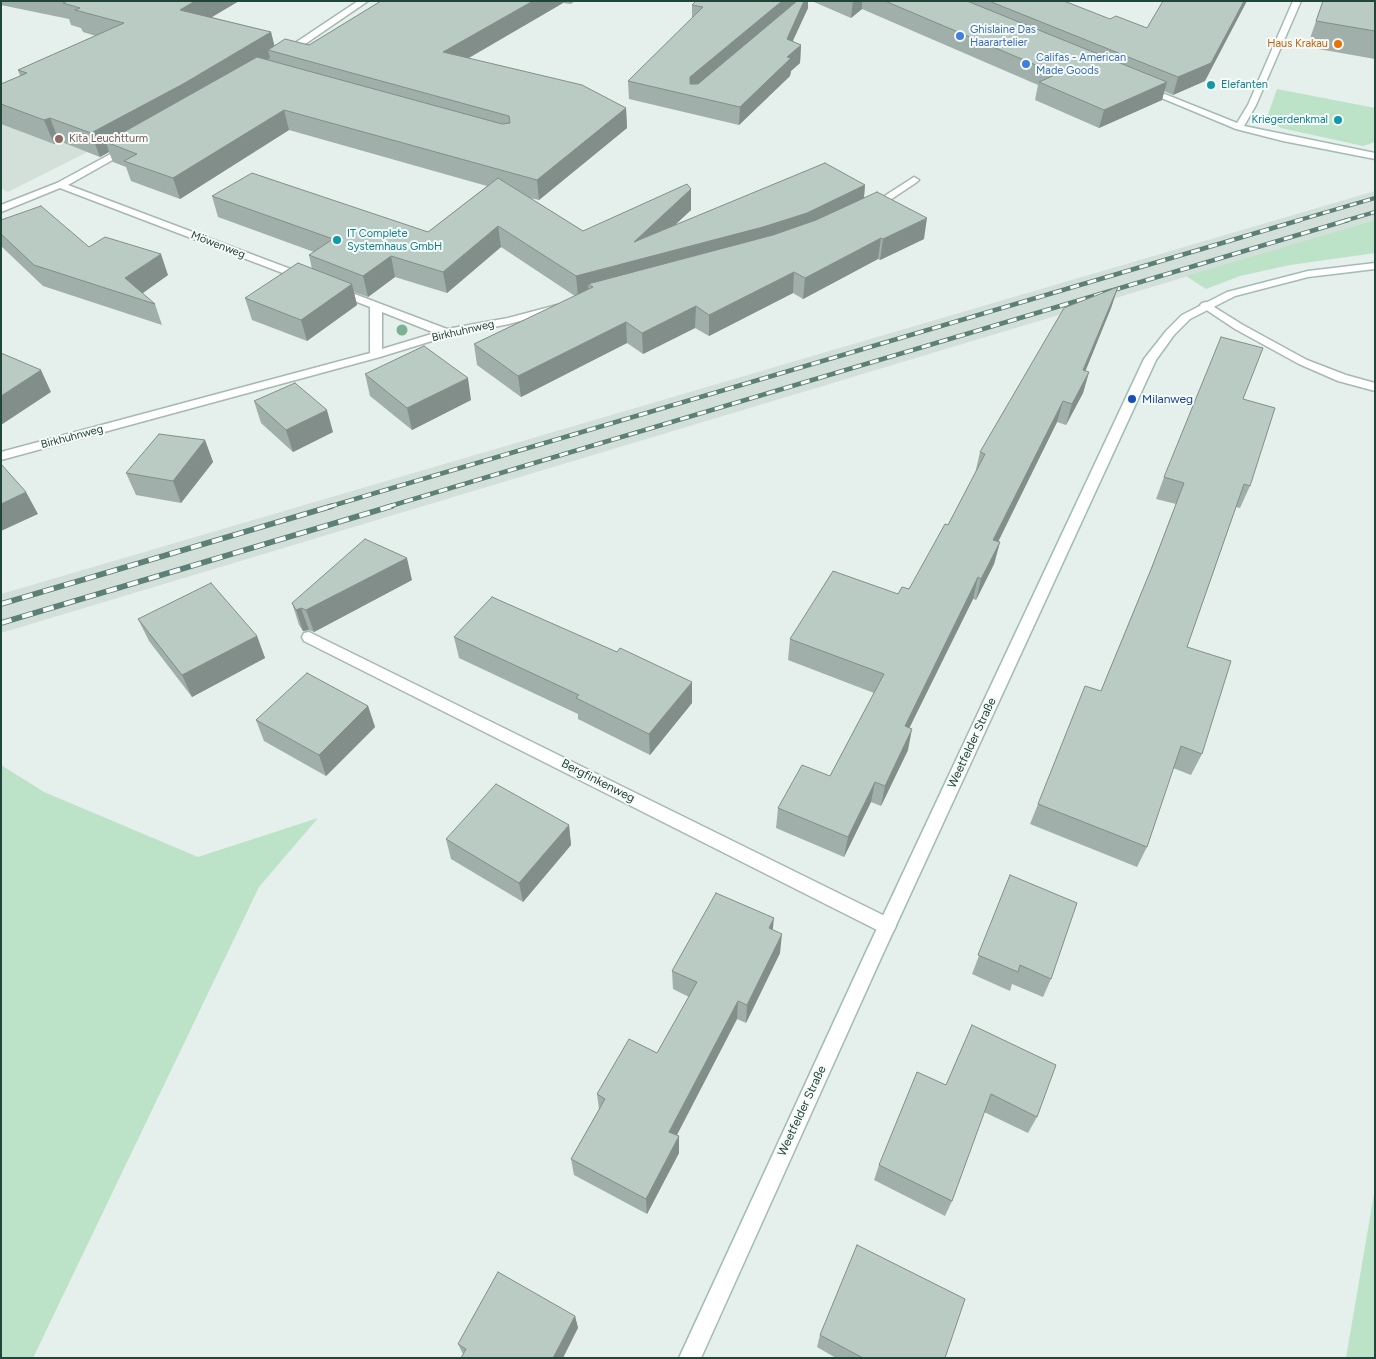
<!DOCTYPE html>
<html>
<head>
<meta charset="utf-8">
<style>
	body { margin:0 }
	#map { position:relative; width:1376px; height:1359px; overflow:hidden; background:#e5efeb; font-family:Figtree,sans-serif }
	canvas { display:block }
	.frame { position:absolute; inset:0; border:2px solid #21443b; pointer-events:none }
</style>
</head>
<body>
<div id="map">
<canvas width="1376" height="1359"></canvas>
<div class="frame"></div>
</div>
<script>
const context = document.querySelector('canvas').getContext('2d');
context.lineJoin = 'round';
function fill(path, color) {
  context.fillStyle = color;
  context.fill(path, 'evenodd');
}
function poly(rows) {
  const path = new Path2D();
  for (const r of rows) {
    path.moveTo(r[0], r[1]);
    for (let i = 2; i < r.length; i += 2) path.lineTo(r[i], r[i + 1]);
  }
  return path;
}
function strokePath(path, color, width, dash) {
  context.strokeStyle = color;
  context.lineWidth = width;
  context.lineCap = dash ? 'butt' : 'round';
  context.setLineDash(dash || []);
  context.stroke(path);
}
function drawText(font, color, halo, rows, align = 'center') {
  context.font = font + ' Figtree,sans-serif';
  context.lineWidth = 4;
  context.setLineDash([]);
  context.textBaseline = 'middle';
  context.strokeStyle = halo;
  context.fillStyle = color;
  for (const [text, x, y, turn = 0] of rows) {
    context.save();
    context.translate(x, y);
    context.rotate((+turn || 0) * Math.PI / 180);
    context.textAlign = isNaN(turn) ? turn : align;
    if (halo) context.strokeText(text, 0, 0);
    context.fillText(text, 0, 0);
    context.restore();
  }
}
const built = poly([
	[1,104,159,116,8,192,1,188],
	[1375,191,1375,220,1,633,1,594]
]);
const green = poly([
	[1277,89,1375,108,1375,142,1363,146,1281,128,1267,118],
	[1375,220,1375,253,1290,265,1240,276,1206,289,1186,276],
	[1,765,44,792,198,857,318,818,259,887,33,1358,1,1358],
	[1375,1188,1375,1358,1346,1358]
]);
const street = poly([
	[358,1,368,1,289,55,283,55,283,51,358,1],
	[129,144,134,147,132,149,68,185,309,276,310,278,309,280,301,280,60,188,1,212,1,205,57,183,129,144],
	[914,177,919,180,917,182,875,210,867,210,866,208,914,177],
	[336,287,447,329,508,318,557,305,563,308,561,310,509,324,448,336,380,357,1,460,1,452,370,353,370,307,332,292,331,290,336,287],
	[382,312,435,333,382,349,382,312],
	[1206,302,1243,325,1307,360,1346,375,1375,383,1375,391,1338,381,1299,364,1235,329,1202,307,1200,305,1202,303,1206,302],
	[309,632,893,920,896,926,893,932,887,934,881,932,304,641,302,637,304,633,309,632]
]);
const secondary = poly([
	[1293,1,1301,1,1256,105,1244,126,1375,153,1375,159,1283,141,1236,129,1140,89,1147,87,1237,123,1248,105,1293,1],
	[1375,263,1375,269,1308,277,1235,296,1190,319,1174,335,1156,360,881,958,701,1358,679,1358,866,952,1144,359,1166,331,1182,315,1227,292,1308,271,1375,263]
]);
const railFar2 = poly([
	[1296,221,1375,198],
	[1344,221,1375,212]
]);
const railFar1 = poly([
	[328,507,1300,220],
	[387,507,1348,220]
]);
const rail = poly([
	[1,604,332,506],
	[1,623,392,506]
]);
const trees = [
	[402,330]
];
const wall = poly([
	[1,1,239,1,211,17,271,32,274,46,309,45,381,1,575,1,571,4,563,3,469,58,626,108,627,128,539,200,530,198,583,231,691,189,691,210,675,225,865,185,864,198,924,239,880,260,878,259,803,299,793,293,709,336,695,328,643,354,627,343,521,397,477,365,474,344,575,296,501,247,447,293,395,277,368,297,354,292,357,305,307,341,252,320,245,298,312,269,309,255,314,252,218,217,212,196,428,232,487,186,289,130,180,199,131,181,126,167,113,162,109,152,100,157,59,141,54,144,1,124,1,84,20,76,18,70,96,36,83,32,81,28,71,25,69,19,1,5],
	[814,1,1064,1,1205,81,1173,95,1164,91,1162,100,1099,128,1035,100,1038,85,862,9,851,18,814,2],
	[1323,1,1375,1,1375,59,1307,47],
	[692,5,808,8,792,41,801,45,800,63,791,71,790,76,739,125,629,99,628,81,692,18],
	[1,220,89,247,168,275,142,293,155,304,162,325,43,286,1,246],
	[1118,287,1111,308,1085,371,1089,372,1083,393,1066,425,1057,422,998,542,1000,542,994,564,976,600,973,599,909,728,908,750,881,806,871,802,844,857,776,828,778,808,830,776,874,693,788,660,790,639,909,589,948,525,975,474,980,452],
	[365,374,471,400,412,430,370,396],
	[1243,399,1250,486,1240,508,1236,507,1187,647,1202,754,1191,775,1173,768,1147,847,1137,867,1030,824,1038,804,1101,691,1149,574,1176,504,1156,499,1164,477],
	[254,401,333,432,293,452,261,423],
	[205,440,213,462,181,503,136,495,126,473],
	[412,580,314,632,309,630,303,631,299,625,292,603],
	[138,619,257,636,265,658,192,697,149,641],
	[454,637,692,703,650,755,578,719,578,714,459,658],
	[368,706,375,727,326,776,264,741,256,720],
	[569,825,571,845,523,902,451,859,446,839],
	[1010,875,1051,979,1043,997,1012,984,1010,991,972,974],
	[772,929,780,953,746,1023,737,1019,677,1135,679,1136,679,1153,647,1214,574,1175,571,1159,599,1109,597,1094,657,1053,689,997,673,989,672,971],
	[972,1025,1037,1117,1028,1133,984,1112,952,1201,945,1216,874,1180,879,1165,946,1085],
	[575,1316,578,1328,463,1354,458,1344],
	[820,1335,945,1358,836,1358,817,1347]
]);
const shadedWall = poly([
	[195,1,239,1,187,32,180,10],
	[533,1,563,1,563,3,446,71,443,52],
	[782,1,801,1,690,95,690,101,690,77],
	[804,1,808,1,808,8,786,56,787,39],
	[853,1,862,1,862,9,851,18],
	[1244,1,1247,1,1205,81,1173,95,1178,77],
	[271,32,276,52,268,50,270,58,190,107,106,142,109,152,100,157,91,133],
	[801,45,800,63,791,71,790,76,739,125,740,107,787,57],
	[1167,82,1162,100,1099,128,1104,110],
	[626,108,627,128,539,200,537,180],
	[284,110,289,130,180,199,173,178],
	[50,118,59,141,54,144,44,120],
	[865,185,863,206,805,233,593,287,588,284,589,294,578,297,576,276,634,242,691,189,691,210,637,260],
	[927,218,924,239,880,260,883,239],
	[498,226,501,247,447,293,443,272],
	[881,238,878,259,803,299,805,278],
	[161,254,168,275,136,298,125,278],
	[391,256,395,277,368,297,363,276],
	[794,272,793,293,709,336,709,315],
	[352,284,357,305,307,341,301,320],
	[1118,287,1111,308,1077,392,1083,370],
	[696,306,695,328,643,354,642,333],
	[626,322,627,343,521,397,518,376],
	[41,370,51,392,1,425,1,396],
	[1089,372,1083,393,1066,425,1072,404],
	[468,378,471,400,412,430,407,408],
	[1063,401,1057,422,988,562,993,540],
	[327,410,333,432,293,452,286,430],
	[205,440,213,462,181,503,173,481],
	[26,492,38,514,1,531,1,504],
	[1000,542,994,564,976,600,981,579],
	[407,558,412,580,314,632,306,610],
	[978,577,973,599,900,747,905,726],
	[301,608,309,630,303,631,296,610],
	[257,636,265,658,192,697,182,675],
	[692,682,692,703,650,755,649,734],
	[368,706,375,727,326,776,319,755],
	[912,729,908,750,881,806,885,786],
	[875,782,871,802,844,857,848,837],
	[569,825,571,845,523,902,519,883],
	[774,918,772,937,769,928],
	[782,934,780,953,746,1023,747,1005],
	[738,1001,737,1019,670,1148,669,1132],
	[679,1136,679,1153,647,1214,646,1199],
	[575,1316,578,1328,563,1358,553,1358]
]);
const building = poly([
	[68,1,195,1,180,10,271,32,183,84,91,133,50,118,44,120,1,104,1,84,27,73,18,70,124,23,75,10,80,8,63,3,68,1],
	[381,1,533,1,443,52,582,85,626,108,537,180,284,110,173,178,124,161,137,154,106,142,257,57,502,124,510,123,509,116,268,50,285,39,309,45,381,1],
	[696,1,782,1,690,77,690,84,698,84,797,1,804,1,787,39,801,45,787,57,791,58,740,107,628,81,703,7,692,5,696,1],
	[885,1,967,1,1167,82,1104,110,1039,82,1057,74,885,1],
	[989,1,1064,1,1110,19,1116,16,1147,28,1163,1,1244,1,1211,63,1178,77,989,1],
	[1323,1,1375,1,1375,31,1316,21,1323,1],
	[825,163,865,185,807,213,763,227,576,276,498,226,443,272,391,256,363,276,309,255,333,239,212,196,252,173,428,232,498,178,583,231,687,184,691,189,634,242,825,163],
	[877,192,927,218,883,239,881,238,805,278,794,272,709,315,696,306,642,333,626,322,518,376,474,344,593,287,588,284,773,235,816,220,877,192],
	[41,206,89,247,105,237,161,254,125,278,155,304,34,265,1,234,1,220,41,206],
	[298,263,352,284,301,320,245,298,298,263],
	[1118,287,1083,370,1089,372,1072,404,1063,401,993,540,1000,542,981,579,978,577,905,726,912,729,885,786,875,782,848,837,778,808,802,765,830,776,884,674,790,639,833,571,898,594,902,587,909,589,945,524,948,525,985,454,980,452,1064,308,1118,287],
	[1221,337,1263,348,1243,399,1275,408,1250,486,1244,484,1187,647,1231,661,1202,754,1181,746,1147,847,1038,804,1085,686,1101,691,1152,567,1184,483,1164,477,1221,337],
	[424,346,468,378,407,408,365,374,424,346],
	[1,353,41,370,1,396,1,353],
	[295,383,327,410,286,430,254,401,295,383],
	[159,434,205,440,173,481,126,473,159,434],
	[1,464,26,492,1,504,1,464],
	[365,539,407,558,306,610,301,608,296,610,292,603,365,539],
	[211,583,257,636,182,675,138,619,211,583],
	[492,597,617,652,620,648,692,682,649,734,576,698,579,695,454,637,492,597],
	[307,673,368,706,319,755,256,720,307,673],
	[496,784,569,825,519,883,446,839,496,784],
	[1010,875,1077,903,1051,979,1020,965,1018,972,978,955,1010,875],
	[716,893,774,918,769,928,782,934,747,1005,738,1001,669,1132,679,1136,646,1199,571,1159,605,1099,597,1094,629,1039,657,1053,697,982,672,971,716,893],
	[972,1025,1056,1065,1037,1117,991,1094,952,1201,879,1165,917,1072,946,1085,972,1025],
	[857,1245,965,1299,945,1358,863,1358,820,1335,857,1245],
	[498,1272,575,1316,553,1358,461,1358,466,1349,458,1344,498,1272]
]);
const markers = [
	[960,36,5,"#3f7fe0"],
	[1338,44,5,"#e8710a"],
	[1026,64,5,"#3f7fe0"],
	[1211,85,5,"#0f9aa8"],
	[1338,120,5,"#0f9aa8"],
	[59,139,5,"#8d6e63"],
	[337,240,5,"#0f9aa8"],
	[1132,399,5,"#1a4fb4"]
];
const farShopnames = [
	["Ghislaine Das",970,30],
	["Haarartelier",970,43],
	["Califas - American",1036,58],
	["Made Goods",1036,71]
];
const farFoodnames = [
	["Haus Krakau",1328,44]
];
const farCulturenames = [
	["Elefanten",1221,85],
	["Kriegerdenkmal",1328,120,"right"],
	["IT Complete",347,234],
	["Systemhaus GmbH",347,247]
];
const farEducationnames = [
	["Kita Leuchtturm",69,139]
];
const farStreetnames = [
	["Möwenweg",218,245,21],
	["Birkhuhnweg",463,331,-13],
	["Birkhuhnweg",72,437,-15]
];
const transitNames = [
	["Milanweg",1142,399]
];
const streetNames = [
	["Weetfelder Straße",972,743,-65],
	["Bergfinkenweg",598,781,27],
	["Weetfelder Straße",802,1111,-65]
];
fill(built, '#d3e0da');
fill(green, '#bce2c7');
strokePath(street, '#a6b8b3', 3);
strokePath(secondary, '#a2bcb4', 3);
fill(street, '#fff');
fill(secondary, '#fff');
strokePath(railFar2, '#5c7f76', 4);
strokePath(railFar1, '#5c7f76', 4.5);
strokePath(rail, '#5c7f76', 5.5);
strokePath(railFar2, '#f6fbf9', 2.5, [7]);
strokePath(railFar1, '#f6fbf9', 3, [9]);
strokePath(rail, '#f6fbf9', 4, [11]);
context.fillStyle = '#7cb293';
for (const [x, y] of trees) {
  context.beginPath();
  context.arc(x, y, 5.5, 0, 2 * Math.PI);
  context.fill();
}
fill(wall, '#a0afa9');
fill(shadedWall, '#828e89');
fill(building, '#bacbc4');
strokePath(building, '#828e89', 1);
for (const [x, y, r, color] of markers) {
  const dot = new Path2D();
  dot.arc(x, y, r, 0, 2 * Math.PI);
  context.fillStyle = color;
  context.fill(dot);
  strokePath(dot, '#f6fbf9', 2);
}
drawText('11px', '#366cbe', '#f6fbf9', farShopnames, 'left');
drawText('11px', '#c56008', '#f6fbf9', farFoodnames, 'right');
drawText('11px', '#0d838f', '#f6fbf9', farCulturenames, 'left');
drawText('11px', '#785e54', '#f6fbf9', farEducationnames, 'left');
drawText('11px', '#21443b', '#f6fbf9', farStreetnames);
drawText('12px', '#164399', '#f6fbf9', transitNames, 'left');
drawText('12px', '#21443b', '#f6fbf9', streetNames);
</script>
</body>
</html>
